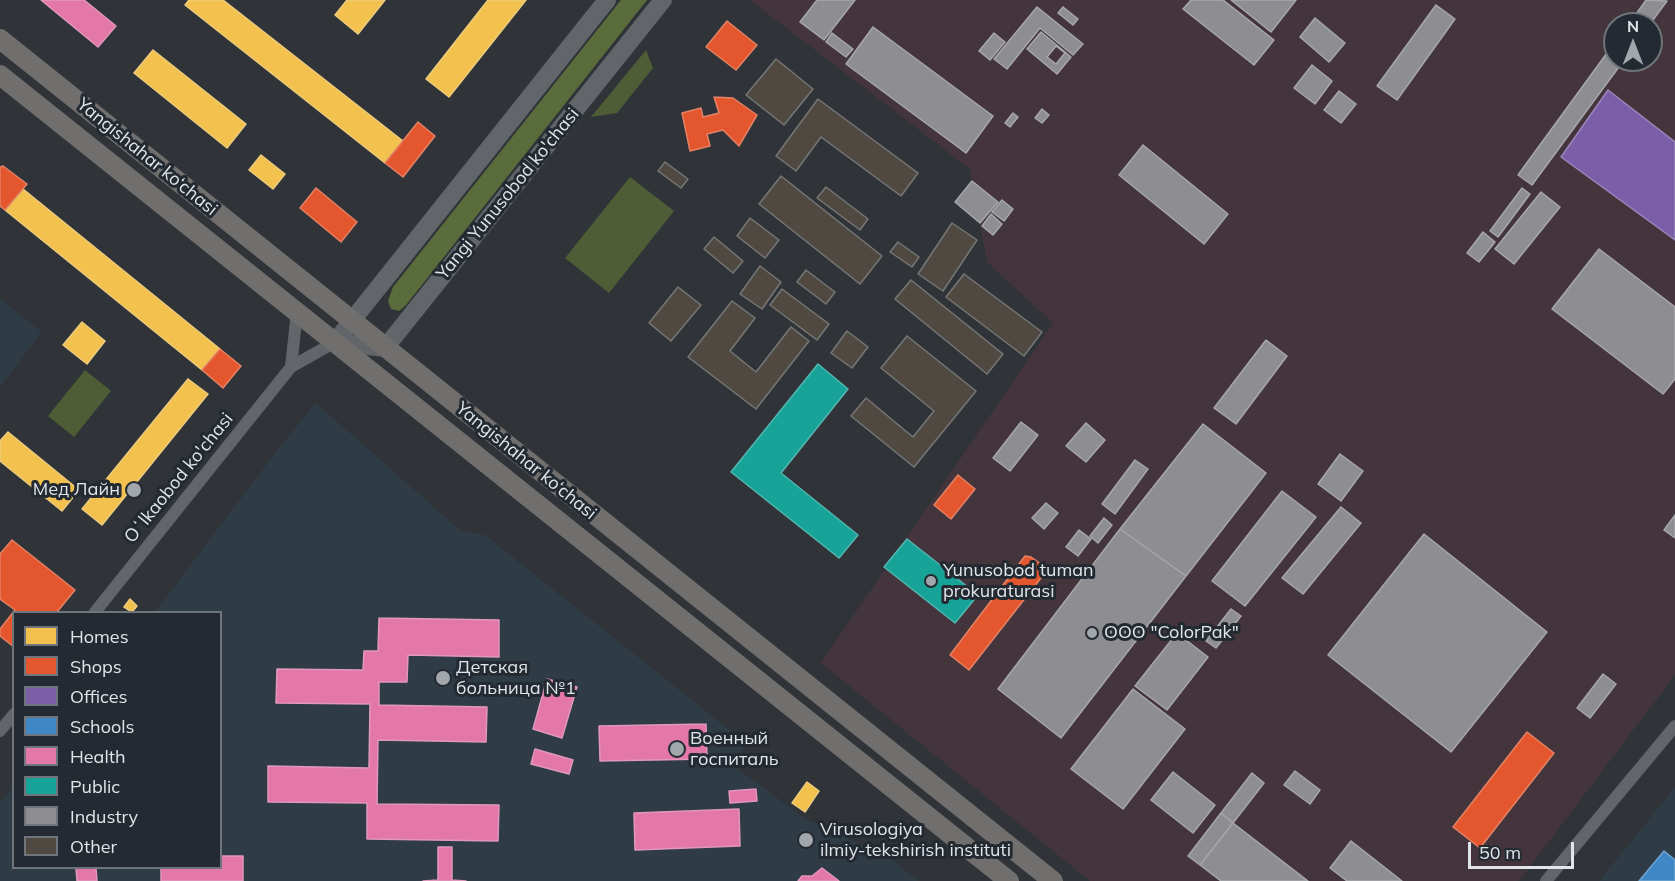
<!DOCTYPE html>
<html>
<head>
<meta charset="utf-8">
<style>
	body { margin:0 }
	#map { position:relative; width:1675px; height:881px; overflow:hidden; background:#303438; font-family:Mulish,sans-serif }
	canvas { display:block }
	.legend { position:absolute; left:12px; top:611px; width:210px; height:258px; box-sizing:border-box; background:#232a31; border:2px solid #6f757b; margin:0; padding:8px 10px; list-style:none; font-size:18px; color:#e0e5ea }
	.legend li { display:flex; align-items:center; gap:12px; height:30px }
	.legend b { width:30px; border:2px solid #6f757b }
	.north { position:absolute; left:1603px; top:12px; width:60px; height:60px; box-sizing:border-box; background:#232a31; border:2px solid #6f757b; border-radius:50%; rotate:0deg; font-size:16px; font-weight:700; line-height:24px; text-align:center; color:#e0e5ea }
	.north::after { content:''; display:block; margin:auto; width:21px; height:27px; background:#a2a7ac; clip-path:polygon(50% 0,100% 100%,50% 72%,0 100%) }
	.scale { position:absolute; left:1468px; top:842px; width:106px; height:27px; box-sizing:border-box; border:3px solid #e0e5ea; border-top:0; padding-left:8px; font-size:18px; line-height:21px; white-space:nowrap; color:#e0e5ea; -webkit-text-stroke:4px #232a31; paint-order:stroke }
</style>
</head>
<body>
<div id="map">
<canvas width="1675" height="881"></canvas>
<ul class="legend">
<li><b style="height:16px;background:#f2c14e"></b>Homes</li>
<li><b style="height:16px;background:#e4572e"></b>Shops</li>
<li><b style="height:16px;background:#7b5ea7"></b>Offices</li>
<li><b style="height:16px;background:#3f88c5"></b>Schools</li>
<li><b style="height:16px;background:#e377a8"></b>Health</li>
<li><b style="height:16px;background:#17a398"></b>Public</li>
<li><b style="height:16px;background:#8d8d92"></b>Industry</li>
<li><b style="height:16px;background:#4f4942"></b>Other</li>
</ul>
<div class="north">N</div>
<div class="scale">50 m</div>
</div>
<script>
const context = document.querySelector('canvas').getContext('2d');
context.lineJoin = 'round';
function fill(path, color) {
  context.fillStyle = color;
  context.fill(path, 'evenodd');
}
function poly(rows) {
  const path = new Path2D();
  for (const r of rows) {
    path.moveTo(r[0], r[1]);
    for (let i = 2; i < r.length; i += 2) path.lineTo(r[i], r[i + 1]);
  }
  return path;
}
function strokePath(path, color, width, dash) {
  context.strokeStyle = color;
  context.lineWidth = width;
  context.lineCap = dash ? 'butt' : 'round';
  context.setLineDash(dash || []);
  context.stroke(path);
}
function drawText(font, color, halo, rows, align = 'center') {
  context.font = font + ' Mulish,sans-serif';
  context.lineWidth = 6;
  context.setLineDash([]);
  context.textBaseline = 'middle';
  context.strokeStyle = halo;
  context.fillStyle = color;
  for (const [text, x, y, turn = 0] of rows) {
    context.save();
    context.translate(x, y);
    context.rotate((+turn || 0) * Math.PI / 180);
    context.textAlign = isNaN(turn) ? turn : align;
    if (halo) context.strokeText(text, 0, 0);
    context.fillText(text, 0, 0);
    context.restore();
  }
}
const industrial = poly([
	[750,0,1675,0,1675,675,1519,881,1090,881,821,663,1053,323,987,262,970,169],
	[1615,24,1651,24,1651,60,1615,60]
]);
const built = poly([
	[0,299,42,332,0,387],
	[316,403,461,531,485,535,747,744,733,765,803,817,894,861,919,881,0,881,0,803,13,787,14,868,220,868,220,612,155,612,282,444],
	[1675,787,1675,881,1599,881]
]);
const green = poly([
	[646,50,653,68,617,113,591,117],
	[630,177,674,211,609,293,565,258],
	[85,370,111,391,74,437,48,416]
]);
const forest = poly([
	[621,0,647,0,406,305,399,311,391,309,388,301,393,287]
]);
const homes = poly([
	[189,0,223,0,403,141,385,163,185,5,189,0],
	[347,0,385,0,358,34,335,15,347,0],
	[488,0,526,0,449,97,426,79,488,0],
	[153,50,246,124,227,148,134,73,153,50],
	[261,155,285,174,273,189,249,170,261,155],
	[23,189,220,349,202,370,5,210,23,189],
	[82,322,105,341,87,364,63,345,82,322],
	[188,379,208,394,102,525,82,509,188,379],
	[8,432,79,490,62,511,0,461,0,441,8,432],
	[130,599,137,606,132,612,124,607,130,599],
	[807,782,819,791,805,812,792,803,807,782]
]);
const shops = poly([
	[727,21,757,45,736,70,706,47,727,21],
	[714,97,733,98,757,115,739,146,723,130,707,134,710,146,690,151,682,113,701,108,703,117,719,113,714,97],
	[418,122,435,136,403,177,385,163,418,122],
	[3,166,27,184,5,210,0,206,0,167,3,166],
	[316,188,357,222,341,242,300,208,316,188],
	[220,349,241,366,223,388,202,370,220,349],
	[958,475,975,489,951,519,934,505,958,475],
	[12,540,75,590,57,612,14,612,14,647,0,636,0,629,15,610,0,599,0,554,12,540],
	[1025,556,1031,557,1048,569,969,670,950,655,1025,556],
	[1527,732,1554,753,1480,848,1453,827,1527,732]
]);
const offices = poly([
	[1608,90,1675,142,1675,240,1561,157,1608,90]
]);
const schools = poly([
	[1664,851,1675,860,1675,881,1639,881,1664,851]
]);
const health = poly([
	[41,0,84,0,116,26,98,47,41,0],
	[379,618,499,620,499,657,408,655,407,682,379,682,379,705,487,707,486,742,378,740,377,804,499,805,498,841,367,839,367,803,268,802,268,766,369,768,370,704,276,703,277,669,363,670,364,651,378,651,379,618],
	[547,679,577,687,562,738,533,729,547,679],
	[706,724,707,759,600,761,599,726,706,724],
	[535,749,573,760,569,774,531,764,535,749],
	[756,789,757,801,730,803,729,791,756,789],
	[739,809,740,846,635,850,634,813,739,809],
	[438,847,452,847,452,880,466,881,423,881,438,880,438,847],
	[220,856,243,856,243,881,161,881,161,868,220,868,220,856],
	[76,868,96,868,97,881,77,881,76,868],
	[822,868,839,881,798,881,802,876,812,876,822,868]
]);
const public = poly([
	[818,364,848,389,781,473,858,535,839,558,731,472,818,364],
	[907,539,978,595,955,623,884,567,907,539]
]);
const industry = poly([
	[817,0,855,0,824,40,800,22,817,0],
	[1191,0,1223,0,1274,40,1254,65,1183,9,1191,0],
	[1231,0,1296,0,1271,32,1231,0],
	[1646,0,1667,1,1650,24,1629,24,1646,0],
	[1436,5,1455,19,1397,100,1377,86,1436,5],
	[1037,7,1083,44,1073,55,1040,28,1007,69,994,59,1037,7],
	[1063,7,1078,19,1073,25,1058,13,1063,7],
	[1315,18,1345,43,1329,62,1300,37,1315,18],
	[873,27,993,116,966,153,846,64,873,27],
	[1041,32,1071,57,1057,74,1027,49,1041,32],
	[832,33,853,49,846,57,826,42,832,33],
	[994,33,1005,42,990,60,979,51,994,33],
	[1615,42,1615,60,1624,60,1532,185,1518,175,1615,42],
	[1056,46,1065,53,1056,64,1047,57,1056,46],
	[1312,65,1332,81,1315,104,1294,88,1312,65],
	[1339,91,1356,104,1341,123,1324,110,1339,91],
	[1042,109,1049,115,1042,123,1035,118,1042,109],
	[1013,113,1018,117,1010,127,1005,123,1013,113],
	[1143,145,1228,214,1204,244,1119,175,1143,145],
	[972,181,998,202,980,223,955,202,972,181],
	[1522,188,1530,194,1498,237,1490,231,1522,188],
	[1541,192,1560,207,1514,264,1495,249,1541,192],
	[1002,200,1013,209,1004,221,992,212,1002,200],
	[991,214,1002,224,993,235,982,226,991,214],
	[1483,232,1495,242,1479,262,1467,253,1483,232],
	[1599,249,1675,307,1675,379,1663,394,1552,309,1599,249],
	[1266,340,1287,356,1236,424,1214,408,1266,340],
	[1021,422,1038,435,1010,471,993,458,1021,422],
	[1086,423,1105,440,1086,462,1066,446,1086,423],
	[1203,424,1266,473,1186,576,1120,529,1203,424],
	[1340,454,1363,471,1341,501,1318,484,1340,454],
	[1135,460,1148,469,1115,514,1102,504,1135,460],
	[1282,491,1316,517,1245,606,1212,581,1282,491],
	[1046,503,1058,513,1044,529,1032,518,1046,503],
	[1341,507,1361,523,1303,594,1282,578,1341,507],
	[1675,515,1675,538,1664,530,1675,515],
	[1104,518,1112,525,1098,543,1090,536,1104,518],
	[1120,529,1186,576,1061,738,998,689,1120,529],
	[1079,530,1091,539,1078,556,1066,547,1079,530],
	[1424,534,1547,632,1451,752,1328,655,1424,534],
	[1231,609,1241,616,1216,648,1206,641,1231,609],
	[1177,633,1208,657,1167,710,1135,686,1177,633],
	[1603,674,1616,684,1590,718,1577,708,1603,674],
	[1133,689,1185,729,1123,809,1071,769,1133,689],
	[1295,771,1320,790,1310,804,1284,785,1295,771],
	[1173,772,1215,805,1193,833,1151,800,1173,772],
	[1252,773,1264,783,1233,823,1221,813,1252,773],
	[1221,813,1233,823,1200,865,1188,856,1221,813],
	[1233,823,1308,881,1221,881,1200,865,1233,823],
	[1351,841,1402,881,1347,881,1330,868,1351,841]
]);
const building = poly([
	[776,59,813,89,784,125,746,95,776,59],
	[818,99,918,173,901,196,821,137,796,171,776,156,818,99],
	[665,162,688,179,681,188,658,171,665,162],
	[781,176,882,256,860,284,759,204,781,176],
	[826,187,868,219,860,230,817,198,826,187],
	[750,218,779,240,765,258,737,236,750,218],
	[952,223,977,240,943,291,918,274,952,223],
	[714,237,743,261,733,273,704,249,714,237],
	[898,242,919,257,912,267,890,252,898,242],
	[760,266,781,282,762,309,740,294,760,266],
	[806,270,835,292,826,304,797,282,806,270],
	[964,274,1042,332,1024,356,946,297,964,274],
	[911,280,1003,354,987,374,895,299,911,280],
	[678,287,701,305,671,341,649,323,678,287],
	[782,289,829,324,817,340,770,305,782,289],
	[732,301,755,318,730,351,756,372,791,327,809,341,756,409,688,357,732,301],
	[847,331,868,347,852,368,831,353,847,331],
	[907,336,976,391,914,467,851,416,866,398,913,437,934,411,881,368,907,336]
]);
const street = poly([
	[291,367,297,312],
	[95,612,291,367,335,342],
	[0,731,14,714],
	[1546,881,1675,726]
]);
const secondary = poly([
	[335,342,385,348,663,0],
	[335,342,607,0]
]);
const primary = poly([
	[0,39,1053,881],
	[0,75,1009,881]
]);
const markers = [
	[134,490,8,"#a2a7ac"],
	[931,581,6,"#a2a7ac"],
	[1092,633,6,"#a2a7ac"],
	[443,678,8,"#a2a7ac"],
	[677,749,8,"#a2a7ac"],
	[806,840,8,"#a2a7ac"]
];
const streetNames = [
	["Yangishahar ko‘chasi",147,157,39],
	["Yangi Yunusobod ko'chasi",508,194,-51],
	["Yangishahar ko‘chasi",526,461,39],
	["Oʻlkaobod ko'chasi",179,478,-51]
];
const poiNames = [
	["Мед Лайн",120,490,"right"],
	["Yunusobod tuman",943,571],
	["prokuraturasi",943,592],
	["OOO \"ColorPak\"",1104,633],
	["Детская",456,668],
	["больница №1",456,689],
	["Военный",690,739],
	["госпиталь",690,760],
	["Virusologiya",820,830],
	["ilmiy-tekshirish instituti",820,851]
];
fill(industrial, '#44353d');
fill(built, '#2f3b45');
fill(green, '#4e5d35');
fill(forest, '#5b6c3c');
fill(homes, '#f2c14e');
strokePath(homes, '#edcc7d', 1.5);
fill(shops, '#e4572e');
strokePath(shops, '#e38266', 1.5);
fill(offices, '#7b5ea7');
strokePath(offices, '#9986bb', 1.5);
fill(schools, '#3f88c5');
strokePath(schools, '#6fa4d0', 1.5);
fill(health, '#e377a8');
strokePath(health, '#e298bc', 1.5);
fill(public, '#17a398');
strokePath(public, '#53b7b1', 1.5);
fill(industry, '#8d8d92');
strokePath(industry, '#a6a7ac', 1.5);
fill(building, '#4f4942');
strokePath(building, '#767777', 1.5);
strokePath(street, '#626569', 12);
strokePath(secondary, '#626569', 18);
strokePath(primary, '#716e6e', 20);
for (const [x, y, r, color] of markers) {
  const dot = new Path2D();
  dot.arc(x, y, r, 0, 2 * Math.PI);
  context.fillStyle = color;
  context.fill(dot);
  strokePath(dot, '#232a31', 2);
}
drawText('18px', '#e0e5ea', '#232a31', streetNames);
drawText('18px', '#e0e5ea', '#232a31', poiNames, 'left');
</script>
</body>
</html>
